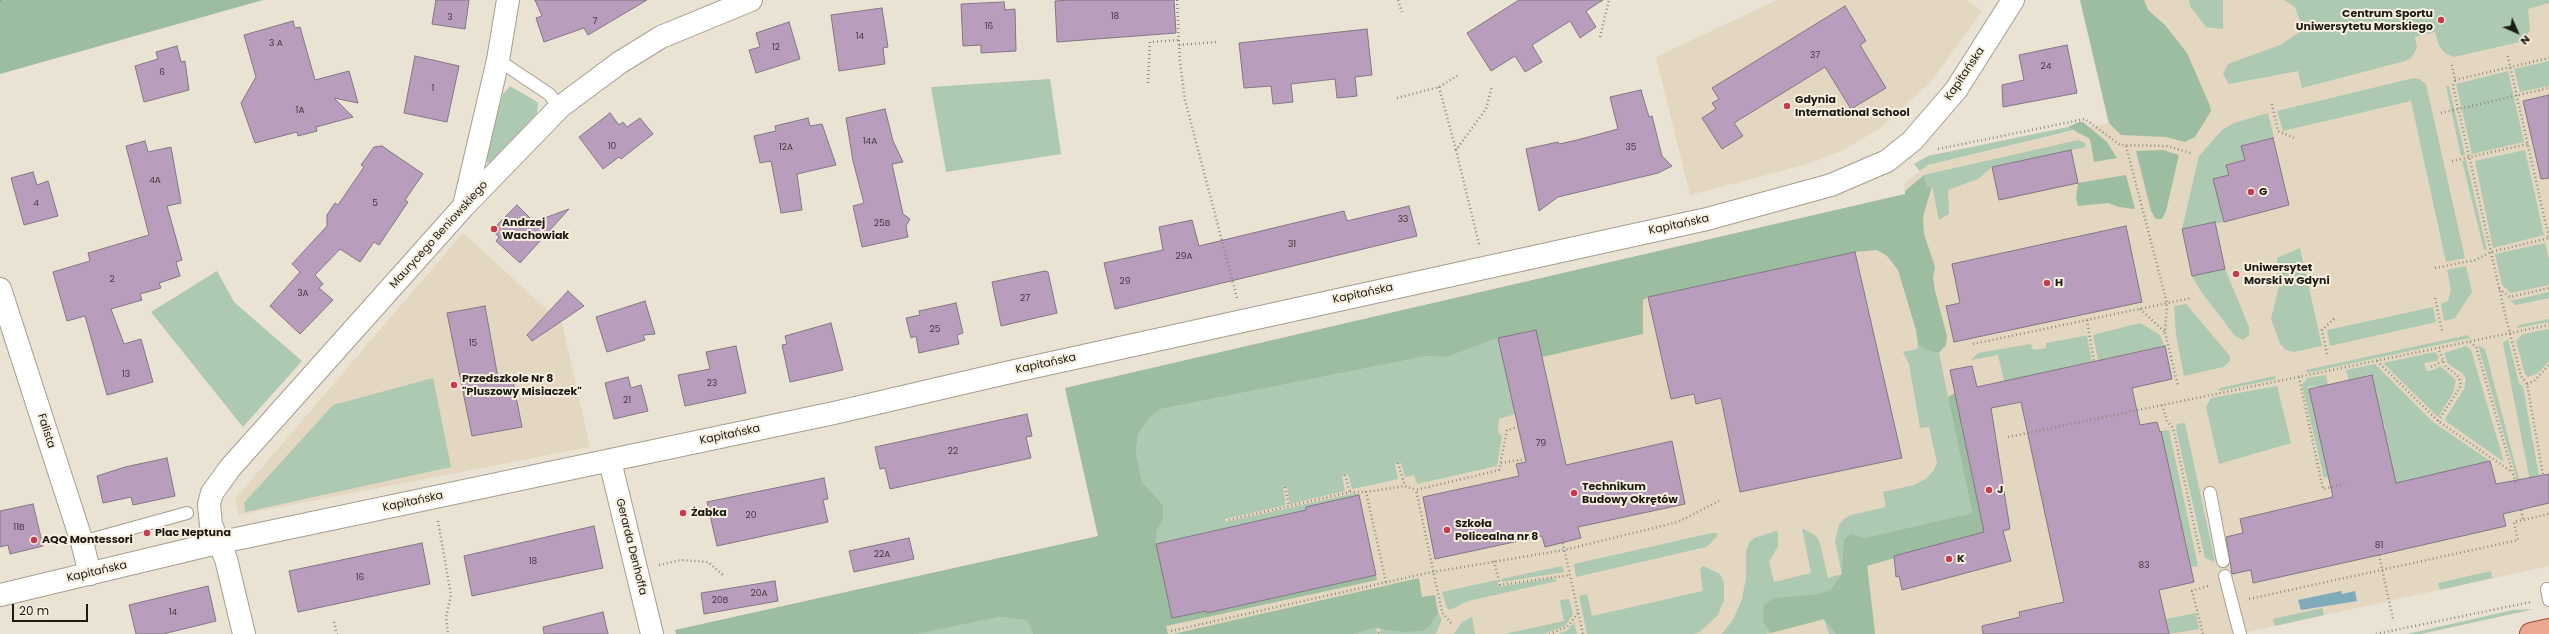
<!DOCTYPE html>
<html>
<head>
<meta charset="utf-8">
<style>
	body { margin:0 }
	#map { position:relative; width:2549px; height:634px; overflow:hidden; background:#eae2d2; font-family:Poppins,sans-serif }
	canvas { display:block }
	.north { position:absolute; left:2497px; top:12px; width:40px; height:40px; -webkit-text-stroke:3px #f7efdf; paint-order:stroke; rotate:135deg; font-size:11px; font-weight:700; line-height:16px; text-align:center; color:#1c1a14 }
	.north::after { content:''; display:block; margin:auto; width:14px; height:18px; background:#1c1a14; clip-path:polygon(50% 0,100% 100%,50% 72%,0 100%) }
	.scale { position:absolute; left:12px; top:604px; width:76px; height:18px; box-sizing:border-box; border:2px solid #1c1a14; border-top:0; padding-left:5px; font-size:12px; line-height:14px; white-space:nowrap; color:#1c1a14; -webkit-text-stroke:3px #f7efdf; paint-order:stroke }
</style>
</head>
<body>
<div id="map">
<canvas width="2549" height="634"></canvas>
<div class="north">N</div>
<div class="scale">20 m</div>
</div>
<script>
const context = document.querySelector('canvas').getContext('2d');
context.lineJoin = 'round';
function fill(path, color) {
  context.fillStyle = color;
  context.fill(path, 'evenodd');
}
function poly(rows) {
  const path = new Path2D();
  for (const r of rows) {
    path.moveTo(r[0], r[1]);
    for (let i = 2; i < r.length; i += 2) path.lineTo(r[i], r[i + 1]);
  }
  return path;
}
function strokePath(path, color, width, dash) {
  context.strokeStyle = color;
  context.lineWidth = width;
  context.lineCap = dash ? 'butt' : 'round';
  context.setLineDash(dash || []);
  context.stroke(path);
}
function drawText(font, color, halo, rows, align = 'center') {
  context.font = font + ' Poppins,sans-serif';
  context.lineWidth = 4;
  context.setLineDash([]);
  context.textBaseline = 'middle';
  context.strokeStyle = halo;
  context.fillStyle = color;
  for (const [text, x, y, turn = 0] of rows) {
    context.save();
    context.translate(x, y);
    context.rotate((+turn || 0) * Math.PI / 180);
    context.textAlign = isNaN(turn) ? turn : align;
    if (halo) context.strokeText(text, 0, 0);
    context.fillText(text, 0, 0);
    context.restore();
  }
}
const built = poly([
	[1777,0,1967,0,1982,11,1931,82,1879,129,1842,151,1804,165,1690,195,1656,57],
	[2080,0,2549,0,2549,566,2238,634,676,634,675,630,1098,536,1065,388,1905,194,1904,184,1928,165,2108,123],
	[463,233,562,323,590,447,239,515,235,499]
]);
const green = poly([
	[2189,0,2223,0,2223,29,2206,27,2190,6],
	[2284,0,2549,0,2549,3,2528,9,2530,30,2525,38,2519,42,2454,57,2445,53,2439,46,2435,32,2415,37,2417,48,2412,57,2405,61,2302,88,2298,71,2229,84,2223,74,2228,64,2280,45,2303,30,2295,7],
	[2549,61,2549,86,2520,92,2514,69],
	[2508,71,2524,142,2472,154,2456,84],
	[2414,78,2419,79,2426,84,2465,258,2446,262,2411,101,2283,131,2277,111],
	[1050,79,1061,154,946,172,931,87],
	[510,86,534,100,538,103,537,113,493,161,487,163,486,155,503,94],
	[2446,86,2449,86,2465,155,2461,156],
	[2268,113,2274,138,2241,146,2245,160,2226,164,2229,175,2214,180,2224,222,2182,229,2199,156,2222,130,2234,123],
	[2068,127,2074,130,1928,165,1920,171,1914,164,1928,156],
	[2078,140,2085,143,2086,147,1992,167,1978,179,1948,190,1949,214,1939,220,1932,186,1927,187,1924,175],
	[2525,150,2544,235,2493,248,2475,161],
	[2466,160,2487,250,2484,250,2462,161],
	[2545,243,2549,259,2549,285,2511,293,2502,285,2495,254],
	[2300,248,2322,346,2294,352,2286,350,2280,344,2271,319,2279,286,2277,258],
	[2466,266,2472,292,2455,318,2444,321,2441,304,2448,301,2451,290,2447,270],
	[2225,269,2249,327,2249,335,2243,340,2235,336,2200,290,2192,276],
	[217,271,234,302,302,361,243,427,151,312],
	[2549,292,2549,298,2516,305,2510,301],
	[2186,304,2230,356,2230,361,2223,367,2184,376,2176,335,2174,306],
	[2433,307,2436,322,2330,346,2327,330],
	[2549,319,2549,322,2517,328,2519,325],
	[2140,323,2160,335,2164,346,2098,360,2093,335],
	[2549,329,2549,361,2538,373,2528,377,2525,374,2516,341,2523,334],
	[2468,335,2470,338,2307,373,2306,370],
	[2084,336,2087,336,2092,362,2004,381,1998,355,1971,360,1978,353,2031,344,2033,350,2046,348,2046,343],
	[1498,338,1515,414,1499,419,1498,432,1502,436,1497,466,1417,484,1414,475,1405,477,1401,463,1395,464,1398,479,1352,489,1348,474,1342,476,1345,491,1290,504,1287,487,1285,487,1283,488,1286,505,1225,519,1226,522,1355,493,1359,495,1306,510,1156,544,1157,530,1163,520,1163,505,1142,482,1136,451,1138,434,1150,417,1161,409,1427,356,1447,357],
	[2508,339,2519,383,2523,387,2539,476,2530,481,2503,343],
	[1918,344,1925,350,1939,353,1972,513,1864,538,1875,634,1829,634,1824,619,1765,634,1722,634,1734,618,1742,599,1746,578,1746,552,1749,543,1754,538,1776,531,1778,533,1778,546,1769,562,1774,582,1811,573,1802,528,1816,536,1820,543,1828,578,1842,574,1835,541,1839,525,1844,519,1851,515,1886,507,1883,492,1914,485,1927,478,1934,470,1937,463,1929,427,1920,428,1909,364,1903,352,1917,349],
	[2478,345,2485,349,2519,479,2517,480],
	[2466,346,2471,350,2504,462,2447,422,2445,419,2464,389,2466,379,2462,373,2448,364,2444,353],
	[2435,352,2439,357,2437,361,2424,363,2427,371,2434,370,2440,366,2456,380,2453,393,2438,417,2383,363],
	[2375,364,2433,422,2490,461,2384,486,2386,464,2392,462,2386,443,2388,442,2387,439,2385,439,2383,429,2385,428,2384,424,2382,424,2379,413,2381,412,2375,396,2377,395,2376,391,2374,391,2372,374,2349,380,2346,370],
	[2326,375,2328,385,2308,387,2330,470,2327,471,2329,477,2324,478,2302,385,2307,378],
	[2275,376,2276,379,2218,391,2220,388],
	[433,378,451,467,245,512,244,503,333,405],
	[2277,386,2291,443,2219,464,2206,407,2211,398],
	[2185,423,2206,520,2215,562,2205,558,2176,429,2177,424],
	[2169,430,2198,566,2191,567,2161,431],
	[1712,533,1717,533,1717,537,1706,547,1576,577,1574,564],
	[1562,566,1564,572,1502,582,1501,579],
	[1703,566,1720,574,1724,583,1724,600,1718,615,1701,631,1695,634,1587,634,1579,596,1587,594,1592,616,1703,591,1700,569],
	[2491,571,2492,578,2440,590,2438,583],
	[1552,578,1557,581,1468,601,1450,610,1447,608,1442,592,1497,580,1499,587],
	[1569,599,1573,614,1565,626,1544,634,1504,634,1564,621,1560,600],
	[2322,608,2324,615,2275,626,2273,619],
	[2534,609,2421,634,2407,634,2513,610],
	[1438,613,1442,619,1436,634,1381,634,1380,628,1430,626],
	[2196,613,2199,629,2169,634,2166,619],
	[999,617,1027,619,1033,634,918,634],
	[1472,617,1475,634,1454,634,1462,622],
	[1574,622,1577,634,1558,634,1568,630],
	[1376,628,1378,634,1353,634]
]);
const forest = poly([
	[0,0,263,0,0,74],
	[2080,0,2144,0,2148,10,2165,25,2187,53,2210,106,2211,111,2195,137,2185,142,2166,137,2121,135,2109,123],
	[2079,122,2083,122,2107,142,2117,158,2094,162,2090,139,2068,127],
	[2163,150,2179,155,2166,211,2162,219,2156,219,2151,211,2136,151],
	[1924,175,1927,187,1932,186,1923,217,1924,234,1935,267,1933,278,1935,291,1947,336,1946,345,1939,353,1925,350,1918,344,1916,330,1898,270,1887,256,1877,250,1855,252,1648,297,1643,300,1643,334,1542,357,1535,330,1498,338,1447,357,1427,356,1161,409,1150,417,1138,434,1136,451,1142,482,1163,505,1163,520,1157,530,1156,544,1173,618,1206,611,1207,613,1376,575,1377,580,1166,626,1168,634,1033,634,1027,620,999,617,918,634,676,634,675,630,1098,536,1065,388,1905,194,1905,191],
	[2126,175,2135,209,2119,207,2108,203,2078,206,2076,198,2078,183],
	[1958,391,1965,424,1961,425,1984,532,1867,566,1875,634,1836,634,1824,619,1771,633,1763,622,1764,605,1774,598,1820,594,1831,589,1842,574,1844,540,1850,534,1864,538,1972,513,1948,397],
	[1419,578,1422,597,1435,595,1438,613,1430,626,1422,631,1404,632,1376,628,1353,634,1173,634]
]);
const water = poly([
	[2341,591,2342,594,2355,591,2357,601,2301,610,2298,600]
]);
const building = poly([
	[436,0,469,0,465,29,432,24,436,0],
	[535,0,647,0,588,35,584,28,544,42,536,18,542,16,535,0],
	[1070,0,1174,0,1176,33,1057,42,1055,1,1070,0],
	[1519,0,1603,0,1586,11,1596,27,1580,38,1570,21,1532,45,1542,62,1525,72,1515,56,1491,71,1467,33,1519,0],
	[1004,2,1005,10,1015,9,1016,51,981,53,981,45,963,46,961,4,1004,2],
	[1845,6,1866,41,1860,45,1886,88,1851,109,1825,67,1734,123,1743,136,1722,149,1702,118,1716,109,1712,103,1719,99,1712,88,1845,6],
	[882,8,888,47,883,48,885,64,839,71,831,15,882,8],
	[293,21,295,28,300,27,315,80,349,71,358,103,334,98,353,117,316,127,317,131,298,136,297,132,255,143,241,103,256,77,244,35,293,21],
	[789,22,800,59,756,73,749,50,760,47,756,33,789,22],
	[1367,29,1372,75,1355,77,1357,96,1337,98,1335,79,1291,84,1293,102,1273,104,1271,86,1244,88,1239,43,1367,29],
	[2067,45,2077,93,2003,107,2002,85,2024,80,2019,55,2067,45],
	[177,46,181,62,185,61,189,90,144,102,135,66,158,59,156,52,177,46],
	[415,56,459,66,447,122,404,113,415,56],
	[1641,90,1649,117,1652,116,1662,156,1672,166,1658,173,1558,197,1539,211,1526,149,1558,142,1559,144,1577,140,1618,129,1610,97,1641,90],
	[2549,95,2549,178,2541,179,2523,101,2549,95],
	[885,109,893,141,903,162,892,164,903,214,910,219,906,226,908,237,862,247,853,206,864,203,853,161,846,118,885,109],
	[610,113,619,125,623,122,627,127,640,118,653,134,621,159,619,157,603,169,579,137,610,113],
	[808,118,810,126,822,124,836,165,797,174,802,210,781,213,771,161,760,163,754,136,776,131,775,126,808,118],
	[2273,138,2289,205,2224,222,2213,179,2229,175,2226,165,2245,160,2241,146,2273,138],
	[145,141,148,152,171,147,181,203,167,206,182,260,176,262,180,276,159,283,161,288,140,294,142,300,111,309,124,344,141,339,153,382,107,395,85,316,67,321,53,272,90,261,88,253,149,235,126,146,145,141],
	[382,146,423,174,405,200,408,202,379,245,374,242,360,262,340,249,315,275,323,284,319,288,333,300,300,334,270,306,300,272,292,264,327,226,327,215,335,203,338,205,364,167,361,165,374,147,382,146],
	[2071,150,2078,183,1999,200,1992,167,2071,150],
	[33,172,37,185,48,181,58,216,24,225,11,178,33,172],
	[517,205,534,222,569,209,520,263,496,241,499,237,492,230,517,205],
	[1409,206,1417,236,1115,309,1104,263,1163,250,1159,227,1192,220,1199,246,1344,211,1347,221,1409,206],
	[2215,222,2225,269,2192,276,2182,229,2215,222],
	[2126,226,2142,302,1954,342,1946,306,1960,303,1952,264,2126,226],
	[1855,252,1902,458,1740,492,1721,398,1696,404,1694,394,1671,399,1648,297,1855,252],
	[1045,271,1048,272,1057,313,1001,326,992,282,1045,271],
	[568,291,584,306,532,341,527,335,568,291],
	[645,301,655,334,643,335,645,340,607,352,596,317,645,301],
	[956,303,963,333,957,335,959,344,919,353,916,336,911,338,906,318,920,315,919,311,956,303],
	[485,306,498,378,512,376,522,427,472,436,447,313,485,306],
	[831,323,843,370,790,382,782,345,787,344,785,336,831,323],
	[1536,330,1566,465,1672,441,1685,504,1578,527,1581,538,1545,547,1542,536,1435,559,1423,497,1519,476,1516,464,1526,462,1498,338,1536,330],
	[736,346,746,393,685,406,678,375,710,369,706,352,736,346],
	[2165,346,2172,379,2132,388,2140,425,2157,422,2160,432,2161,431,2194,582,2159,590,2169,634,1983,634,1982,626,2020,617,2019,612,2064,602,2021,402,1991,408,2010,529,2003,531,2011,561,1902,590,1899,576,1896,577,1894,556,1984,532,1950,370,1972,366,1977,387,2165,346],
	[2372,375,2396,483,2490,461,2496,484,2549,474,2549,503,2503,514,2506,526,2379,555,2253,583,2251,570,2232,574,2226,537,2243,533,2240,519,2333,497,2309,389,2372,375],
	[628,377,631,388,641,385,648,411,614,419,605,383,628,377],
	[1027,414,1032,436,1026,437,1031,458,890,489,885,468,880,469,875,447,1027,414],
	[167,458,175,496,133,505,131,497,103,503,97,476,125,467,167,458],
	[824,478,828,499,823,500,828,522,717,546,707,502,824,478],
	[1359,495,1376,575,1207,613,1206,611,1172,618,1156,544,1306,510,1306,507,1359,495],
	[33,504,43,546,10,554,8,545,0,547,0,511,33,504],
	[594,526,603,568,472,596,464,556,594,526],
	[909,538,914,559,854,572,849,551,909,538],
	[422,543,430,584,298,612,289,571,422,543],
	[775,581,778,601,704,614,701,593,775,581],
	[208,586,216,621,163,634,136,634,129,605,208,586],
	[603,612,608,634,544,634,543,627,603,612]
]);
const path = poly([
	[0,0,2,0],
	[1177,0,1180,62,1185,100,1237,298],
	[1398,0,1402,12],
	[1600,37,1609,0],
	[1179,45,1217,42],
	[2452,65,2455,80,2453,86,2506,318,2521,376,2527,384,2543,475],
	[2455,80,2549,58],
	[1148,83,1150,42,1179,40],
	[1439,87,1456,150],
	[1397,98,1439,87,1460,74],
	[2272,104,2278,131,2294,138],
	[2441,113,2549,88],
	[2126,146,2167,303,2165,332,2178,386],
	[1938,149,2085,119,2120,145,2168,146,2193,154],
	[2452,161,2528,144],
	[1479,244,1456,150,1486,109,1492,86],
	[2435,268,2475,260,2491,252,2549,238,2507,53],
	[2499,289,2510,297,2549,288],
	[2435,298,2442,331],
	[2140,309,2165,332],
	[2087,320,2094,362],
	[2470,342,2476,347,2516,484],
	[1973,344,2191,298],
	[2327,354,2322,330,2336,317],
	[2377,361,2438,421,2512,472],
	[2431,367,2443,361],
	[2299,377,2323,489,2344,484],
	[2527,384,2534,381,2549,365],
	[2162,405,2167,421,2173,428,2200,553],
	[2438,421,2461,386,2459,377,2446,367,2438,348],
	[2008,437,2549,325],
	[1398,463,1405,486],
	[1501,463,1526,459],
	[1345,475,1350,492],
	[1285,487,1289,506],
	[2521,510,2523,520],
	[1229,520,1350,492,1366,492],
	[438,521,451,595,446,617,448,634],
	[1562,539,1583,634],
	[2379,555,2393,619],
	[1494,561,1500,585,1570,575],
	[659,565,681,560,708,562,723,575],
	[1386,582,1366,492,1405,486,1416,490],
	[2249,599,2518,540,2514,522,2549,514],
	[334,622,337,634],
	[1451,623,1442,612,1416,490,1499,470,1507,430,1518,427],
	[1171,631,1427,573,1564,550,1678,522,1719,501],
	[1379,632,1380,634],
	[1549,634,1567,627,1578,613],
	[2203,634,2192,591,2208,586],
	[2376,634,2531,602]
]);
const lane = poly([
	[498,60,549,94,560,107],
	[2210,493,2223,561],
	[82,542,187,513],
	[2225,576,2240,634],
	[2547,589,2549,600]
]);
const street = poly([
	[464,206,498,60,508,0],
	[0,289,82,542,90,574],
	[610,461,652,634],
	[0,595,217,543,834,413,1006,373,1707,219,1831,185,1887,161,1912,141,1956,90,2013,0],
	[244,634,226,559,211,525,209,504,212,493,230,468,464,206,560,107,619,63,661,37,751,0]
]);
const primary = poly([
	[2531,634,2549,630]
]);
const markers = [
	[2441,20,4,"#ca3a4f"],
	[1787,106,4,"#ca3a4f"],
	[2251,192,4,"#ca3a4f"],
	[494,229,4,"#ca3a4f"],
	[2236,274,4,"#ca3a4f"],
	[2047,283,4,"#ca3a4f"],
	[454,385,4,"#ca3a4f"],
	[1989,490,4,"#ca3a4f"],
	[1574,493,4,"#ca3a4f"],
	[683,513,4,"#ca3a4f"],
	[1447,530,4,"#ca3a4f"],
	[147,533,4,"#ca3a4f"],
	[34,540,4,"#ca3a4f"],
	[1949,559,4,"#ca3a4f"]
];
const numberNames = [
	["18",1115,17],
	["3",450,18],
	["7",595,22],
	["16",989,27],
	["14",860,37],
	["3 A",276,44],
	["12",776,48],
	["37",1815,56],
	["24",2046,67],
	["6",162,73],
	["1",433,89],
	["1A",300,111],
	["14A",870,142],
	["10",612,147],
	["12A",786,148],
	["35",1631,148],
	["4A",155,181],
	["4",36,204],
	["5",375,204],
	["33",1403,220],
	["25B",882,224],
	["31",1292,245],
	["29A",1184,257],
	["2",112,280],
	["29",1125,282],
	["3A",303,294],
	["27",1025,299],
	["25",935,330],
	["15",473,344],
	["13",126,375],
	["23",712,384],
	["21",627,401],
	["79",1541,444],
	["22",953,452],
	["20",751,516],
	["11B",19,528],
	["81",2379,546],
	["22A",882,555],
	["18",533,562],
	["83",2144,566],
	["16",360,578],
	["20A",759,594],
	["20B",720,601],
	["14",173,613]
];
const poiNames = [
	["Centrum Sportu",2433,14,"right"],
	["Uniwersytetu Morskiego",2433,27,"right"],
	["Gdynia",1795,100],
	["International School",1795,113],
	["G",2259,192],
	["Andrzej",502,223],
	["Wachowiak",502,236],
	["Uniwersytet",2244,268],
	["Morski w Gdyni",2244,281],
	["H",2055,283],
	["Przedszkole Nr 8",462,379],
	["\"Pluszowy Misiaczek\"",462,392],
	["Technikum",1582,487],
	["Budowy Okrętów",1582,500],
	["J",1997,490],
	["Żabka",691,513],
	["Szkoła",1455,524],
	["Policealna nr 8",1455,537],
	["Plac Neptuna",155,533],
	["AQQ Montessori",42,540],
	["K",1957,559]
];
const streetNames = [
	["Kapitańska",1965,74,-56],
	["Kapitańska",1679,225,-12],
	["Maurycego Beniowskiego",439,235,-48],
	["Kapitańska",1363,294,-12],
	["Kapitańska",1046,364,-12],
	["Falista",46,431,72],
	["Kapitańska",730,435,-12],
	["Kapitańska",413,502,-12],
	["Gerarda Denhoffa",631,547,76],
	["Kapitańska",97,572,-13]
];
fill(built, '#e3d7c1');
fill(green, '#adc9b1');
fill(forest, '#9dbda1');
fill(water, '#7eaaba');
fill(building, '#b89dbc');
strokePath(building, '#827784', 1);
strokePath(lane, '#a59e8f', 14);
strokePath(street, '#a59e8f', 24);
strokePath(primary, '#995034', 24);
strokePath(path, '#908b7f', 2.5, [1, 3]);
strokePath(lane, '#fff', 12);
strokePath(street, '#fff', 22);
strokePath(primary, '#eba78f', 22);
for (const [x, y, r, color] of markers) {
  const dot = new Path2D();
  dot.arc(x, y, r, 0, 2 * Math.PI);
  context.fillStyle = color;
  context.fill(dot);
  strokePath(dot, '#f7efdf', 1.5);
}
drawText('9px', '#433b3e', null, numberNames);
drawText('bold 11px', '#1c1a14', '#f7efdf', poiNames, 'left');
drawText('11px', '#1c1a14', '#f7efdf', streetNames);
</script>
</body>
</html>
